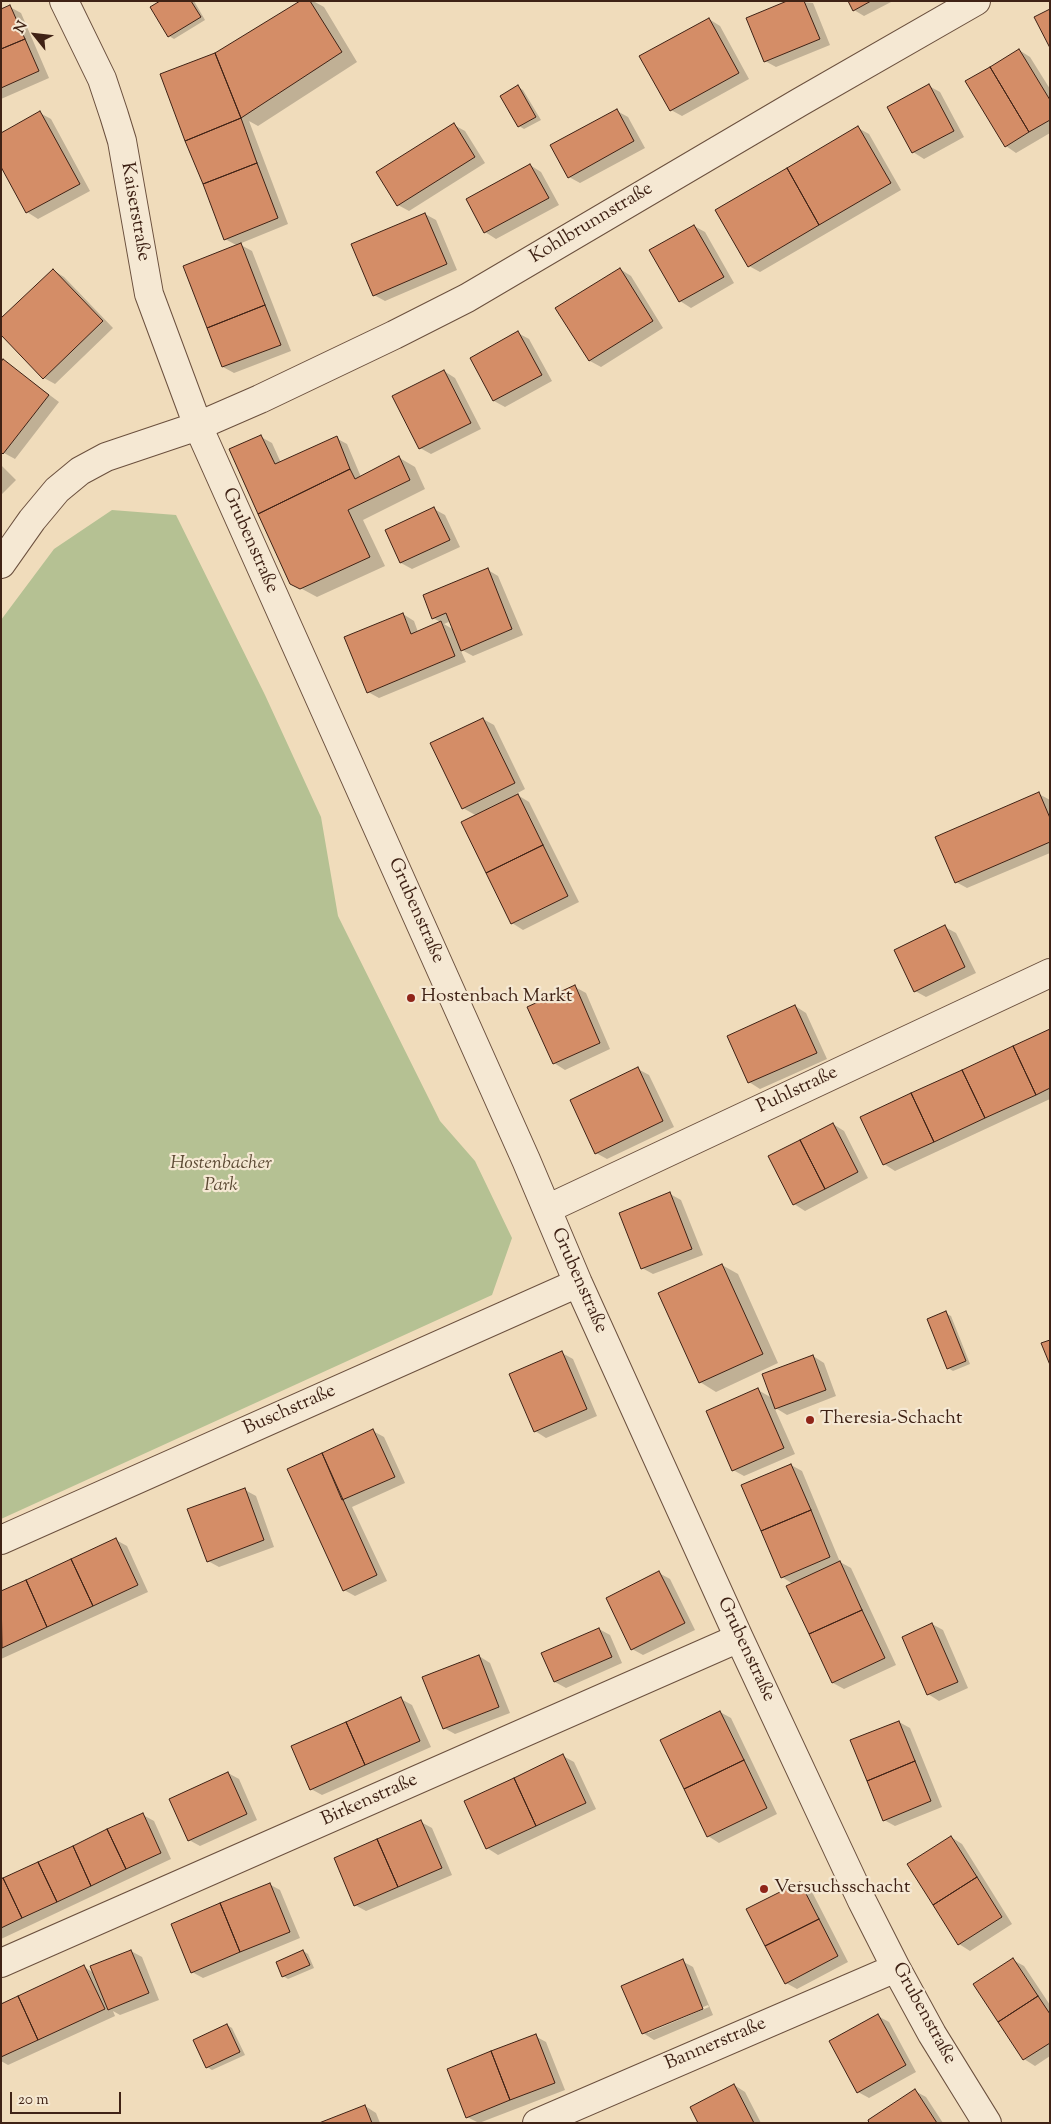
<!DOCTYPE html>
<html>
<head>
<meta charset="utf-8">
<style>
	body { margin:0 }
	#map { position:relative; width:1051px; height:2124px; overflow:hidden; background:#f0dcbb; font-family:"Sorts Mill Goudy",serif }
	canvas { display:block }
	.frame { position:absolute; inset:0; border:2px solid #3f2215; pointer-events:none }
	.north { position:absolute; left:10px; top:10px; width:50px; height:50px; -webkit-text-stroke:4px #f5e8d3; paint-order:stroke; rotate:299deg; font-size:14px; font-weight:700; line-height:20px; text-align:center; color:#3f2215 }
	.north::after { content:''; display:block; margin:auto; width:18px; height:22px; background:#3f2215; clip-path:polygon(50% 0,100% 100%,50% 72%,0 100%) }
	.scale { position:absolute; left:10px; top:2092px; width:111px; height:22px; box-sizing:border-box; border:2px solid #3f2215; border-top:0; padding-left:6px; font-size:15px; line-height:18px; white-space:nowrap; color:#3f2215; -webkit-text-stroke:4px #f5e8d3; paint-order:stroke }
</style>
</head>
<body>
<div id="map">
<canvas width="1051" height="2124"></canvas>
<div class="frame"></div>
<div class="north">N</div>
<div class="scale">20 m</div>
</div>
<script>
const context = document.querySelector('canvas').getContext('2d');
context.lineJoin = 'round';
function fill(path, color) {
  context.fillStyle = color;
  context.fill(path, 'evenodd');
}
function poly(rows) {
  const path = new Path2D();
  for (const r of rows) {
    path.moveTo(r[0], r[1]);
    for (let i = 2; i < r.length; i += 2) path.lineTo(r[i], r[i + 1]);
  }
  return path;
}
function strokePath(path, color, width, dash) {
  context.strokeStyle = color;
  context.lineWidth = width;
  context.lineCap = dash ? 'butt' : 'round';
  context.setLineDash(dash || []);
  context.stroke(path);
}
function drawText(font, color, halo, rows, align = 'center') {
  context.font = font + ' "Sorts Mill Goudy",serif';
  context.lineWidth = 4.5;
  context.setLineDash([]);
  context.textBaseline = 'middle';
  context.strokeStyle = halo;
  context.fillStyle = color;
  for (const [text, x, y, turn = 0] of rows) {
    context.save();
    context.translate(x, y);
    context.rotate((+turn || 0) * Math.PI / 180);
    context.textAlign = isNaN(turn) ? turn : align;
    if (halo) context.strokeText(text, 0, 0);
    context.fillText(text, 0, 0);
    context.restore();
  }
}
const green = poly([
	[112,510,176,515,265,695,321,817,338,916,440,1121,475,1161,512,1238,492,1295,1,1519,1,620,54,549]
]);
const shadow = poly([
	[162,1,194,1,205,20,174,39,169,36],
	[302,1,313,1,324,7,357,62,258,126,249,121,288,224,239,244,252,251,291,351,234,373,223,367,238,246,225,239,216,54],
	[790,1,813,3,830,45,776,67,765,61],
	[849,1,893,1,864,16,854,10],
	[10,7,21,13,49,78,1,99,1,11],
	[709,19,720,26,749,79,682,116,671,110],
	[1019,50,1030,57,1050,89,1050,133,1016,153,1006,146],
	[929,86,940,92,964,137,924,159,913,152],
	[518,87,523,90,541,120,524,129,519,126],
	[617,111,628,117,645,148,580,183,569,177],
	[40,113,51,119,90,191,38,219,27,212],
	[454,125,465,131,485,163,409,211,398,205],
	[858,128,869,134,901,190,760,272,749,266],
	[530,165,541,172,559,205,496,239,485,232,468,200],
	[425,214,436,220,457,270,385,301,374,295],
	[694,226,705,232,734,283,691,308,680,301],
	[620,269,631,276,663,328,601,367,590,361,557,309],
	[53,270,64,277,113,328,55,384,44,378],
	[518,333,529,339,552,381,505,407,494,401,471,359],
	[4,361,59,402,15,459,4,453],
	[444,371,455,378,481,429,431,454,420,448],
	[261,437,272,443,281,463,336,438,347,444,361,477,398,457,415,467,425,489,363,520,385,566,317,597,291,583],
	[1,465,16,480,1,495],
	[434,509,445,515,460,547,412,569,401,563,387,531],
	[488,570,498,576,523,635,473,656,460,649,466,662,379,698,368,692,403,614,414,621,418,632,442,623,433,618],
	[451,621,454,630,444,624],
	[483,719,494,725,525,789,516,794,529,802,579,902,523,930,512,923,477,816,463,808],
	[1039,794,1050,800,1050,853,967,888,956,882],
	[945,927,956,933,976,973,926,997,915,991],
	[575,987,586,993,610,1049,565,1070,554,1063],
	[795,1006,806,1013,827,1059,760,1089,749,1082],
	[1050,1030,1050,1099,895,1171,884,1164],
	[638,1069,649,1075,674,1127,607,1159,596,1153],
	[833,1124,844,1131,868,1178,805,1211,794,1204],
	[670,1194,681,1200,703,1255,653,1274,642,1268],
	[722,1265,738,1274,778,1363,716,1392,700,1382],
	[945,1313,951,1316,970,1364,953,1371,948,1368],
	[562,1353,573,1359,597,1416,546,1438,535,1431],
	[813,1356,824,1363,836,1396,787,1415,774,1407,795,1454,744,1476,733,1470,758,1390,772,1398],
	[373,1431,384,1437,405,1483,352,1507,387,1581,355,1596,344,1590,289,1470],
	[791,1465,802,1471,840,1562,851,1568,896,1665,844,1689,833,1683,793,1584,782,1577],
	[245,1490,256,1496,274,1547,219,1567,208,1561],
	[116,1540,127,1546,148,1592,1,1659,1,1593],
	[659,1573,670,1579,695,1630,643,1655,632,1649],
	[932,1624,943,1630,968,1688,939,1701,928,1694],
	[599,1629,610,1635,622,1663,566,1688,555,1682],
	[479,1656,490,1663,510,1713,455,1734,444,1728],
	[401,1699,412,1705,431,1747,322,1795,311,1789],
	[720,1712,731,1718,777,1814,719,1843,708,1836],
	[899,1722,910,1728,942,1807,895,1826,884,1820],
	[563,1756,574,1762,596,1809,498,1855,487,1848],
	[228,1773,239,1779,257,1820,200,1846,189,1840],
	[143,1815,154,1821,171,1859,1,1939,1,1881],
	[421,1822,432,1828,452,1875,366,1911,355,1905],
	[951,1837,962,1844,1012,1924,970,1951,959,1944,909,1864],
	[800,1883,811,1890,848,1962,797,1989,786,1983],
	[269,1884,280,1890,300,1938,203,1978,192,1972],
	[131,1951,142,1957,159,2000,120,2015,113,2011,115,2016,8,2065,1,2061,1,2005,84,1967,94,1973],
	[303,1951,308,1954,314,1968,288,1979,283,1976],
	[1013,1960,1024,1966,1050,2005,1050,2056,1035,2066,1024,2059,975,1985],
	[682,1961,693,1967,713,2015,654,2040,643,2033],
	[708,2005,709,2007,648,2033,648,2030],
	[878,2016,889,2022,916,2072,869,2098,858,2092],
	[227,2025,232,2028,245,2055,212,2070,207,2067],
	[535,2036,546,2042,565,2090,479,2123,467,2117],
	[734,2085,745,2092,761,2123,700,2123],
	[915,2091,926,2097,943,2123,871,2123],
	[365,2106,376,2113,380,2123,323,2123]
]);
const building = poly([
	[160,1,191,1,201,17,168,37,150,7,160,1],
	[300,1,310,1,342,52,241,118,215,53,300,1],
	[787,1,804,1,820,39,764,62,746,18,787,1],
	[848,1,871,1,853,11,848,1],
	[10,5,25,39,1,49,1,9,10,5],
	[1050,9,1050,48,1034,17,1050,9],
	[709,18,739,73,670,111,639,56,709,18],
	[25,39,39,71,1,88,1,49,25,39],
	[1019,49,1050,100,1050,120,1029,132,990,67,1019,49],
	[215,53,241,118,185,141,160,74,215,53],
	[990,67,1029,132,1005,147,965,81,990,67],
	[929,84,954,131,912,153,887,107,929,84],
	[518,85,536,117,518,127,500,96,518,85],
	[617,109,634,141,568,178,550,145,617,109],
	[40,111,80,184,26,213,1,167,1,133,40,111],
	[241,118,257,163,203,184,185,141,241,118],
	[454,123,475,157,397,206,376,172,454,123],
	[858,126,891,183,819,225,787,168,858,126],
	[257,163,278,218,224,240,203,184,257,163],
	[530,164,549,198,484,233,466,199,530,164],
	[787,168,819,225,748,267,715,210,787,168],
	[425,213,447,264,373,296,351,244,425,213],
	[694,225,724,277,679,302,649,250,694,225],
	[241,243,265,305,207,328,183,266,241,243],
	[620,268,653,321,589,361,555,308,620,268],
	[53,269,103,321,43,379,1,335,1,318,53,269],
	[265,305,281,345,222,367,207,328,265,305],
	[518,331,542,375,493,401,470,358,518,331],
	[3,359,49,395,3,454,1,452,1,362,3,359],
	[444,370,471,423,419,449,392,396,444,370],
	[261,435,275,464,337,436,350,469,258,514,229,449,261,435],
	[399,456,410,480,348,510,370,557,300,589,290,584,258,514,350,469,355,479,399,456],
	[434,507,450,540,400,563,385,530,434,507],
	[488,568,512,629,461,651,446,613,432,619,423,595,488,568],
	[403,613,411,634,441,621,455,656,367,693,344,637,403,613],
	[483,718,515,783,462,809,430,743,483,718],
	[1039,792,1050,818,1050,842,955,883,935,837,1039,792],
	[518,794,543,845,486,873,461,822,518,794],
	[543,845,568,896,511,924,486,873,543,845],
	[945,925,965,967,914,992,894,950,945,925],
	[575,985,600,1043,553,1064,527,1007,575,985],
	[795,1005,817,1053,748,1083,727,1036,795,1005],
	[1050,1029,1050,1088,1036,1095,1013,1046,1050,1029],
	[1013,1046,1036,1095,985,1118,962,1070,1013,1046],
	[638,1067,663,1121,595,1154,570,1100,638,1067],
	[962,1070,985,1118,934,1142,911,1093,962,1070],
	[911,1093,934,1142,883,1165,860,1117,911,1093],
	[833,1123,858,1172,825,1189,800,1140,833,1123],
	[800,1140,825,1189,793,1205,768,1156,800,1140],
	[670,1192,692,1249,641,1269,619,1213,670,1192],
	[722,1264,763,1354,699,1383,658,1293,722,1264],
	[946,1311,966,1361,947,1369,927,1319,946,1311],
	[1050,1340,1050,1365,1041,1343,1050,1340],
	[562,1351,587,1409,534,1432,509,1374,562,1351],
	[813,1355,826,1390,775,1409,762,1374,813,1355],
	[758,1388,784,1448,732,1471,706,1411,758,1388],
	[373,1429,395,1477,342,1500,322,1453,373,1429],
	[322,1453,377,1575,343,1591,287,1469,322,1453],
	[791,1464,811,1510,761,1531,741,1485,791,1464],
	[245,1488,264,1540,207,1562,187,1509,245,1488],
	[811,1510,830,1557,781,1578,761,1531,811,1510],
	[116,1538,138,1585,93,1606,71,1559,116,1538],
	[71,1559,93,1606,47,1627,26,1580,71,1559],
	[840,1561,862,1610,809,1634,786,1586,840,1561],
	[659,1571,685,1623,631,1650,606,1598,659,1571],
	[26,1580,47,1627,2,1648,1,1591,26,1580],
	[862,1610,885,1658,832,1683,809,1634,862,1610],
	[932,1623,958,1682,927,1695,902,1637,932,1623],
	[599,1628,612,1657,554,1682,541,1653,599,1628],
	[479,1655,499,1707,443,1729,422,1677,479,1655],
	[401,1697,420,1741,365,1765,346,1722,401,1697],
	[720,1711,744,1760,684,1789,660,1740,720,1711],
	[899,1721,915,1761,867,1781,850,1740,899,1721],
	[346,1722,365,1765,310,1790,291,1746,346,1722],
	[563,1754,586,1803,536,1826,514,1778,563,1754],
	[744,1760,767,1808,707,1837,684,1789,744,1760],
	[915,1761,931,1801,883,1821,867,1781,915,1761],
	[228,1772,247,1814,188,1841,169,1799,228,1772],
	[514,1778,536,1826,486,1849,464,1801,514,1778],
	[143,1813,161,1853,126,1869,107,1829,143,1813],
	[421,1820,442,1868,398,1887,377,1839,421,1820],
	[107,1829,126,1869,91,1886,73,1846,107,1829],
	[951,1836,977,1877,933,1905,907,1864,951,1836],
	[377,1839,398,1887,354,1906,334,1858,377,1839],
	[73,1846,91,1886,57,1902,38,1862,73,1846],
	[38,1862,57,1902,22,1918,3,1878,38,1862],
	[977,1877,1002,1917,958,1945,933,1905,977,1877],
	[3,1878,22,1918,1,1928,1,1879,3,1878],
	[800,1882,819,1919,765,1946,746,1909,800,1882],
	[270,1883,290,1932,240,1952,220,1903,270,1883],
	[220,1903,240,1952,191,1973,171,1924,220,1903],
	[819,1919,838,1956,785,1984,765,1946,819,1919],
	[131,1950,149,1993,108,2010,90,1966,131,1950],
	[303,1950,310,1965,282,1977,276,1962,303,1950],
	[1013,1958,1038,1996,998,2022,973,1984,1013,1958],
	[683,1959,703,2009,642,2034,621,1986,683,1959],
	[84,1965,105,2009,38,2040,18,1996,84,1965],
	[18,1996,38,2040,1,2057,1,2004,18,1996],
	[1038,1996,1050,2014,1050,2043,1023,2060,998,2022,1038,1996],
	[878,2014,906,2065,857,2093,829,2041,878,2014],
	[227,2024,240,2052,206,2068,193,2040,227,2024],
	[536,2034,555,2083,510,2100,491,2051,536,2034],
	[491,2051,510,2100,466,2118,447,2069,491,2051],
	[734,2084,754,2123,698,2123,690,2107,734,2084],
	[915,2089,937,2123,869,2123,868,2120,915,2089],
	[365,2105,372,2123,319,2123,365,2105]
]);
const street = poly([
	[64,1,102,79,114,115,122,141,149,294,198,426,526,1160,578,1283,739,1638,862,1901,896,1968,932,2034,987,2123],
	[1,564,32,520,57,490,80,471,106,457,198,426,260,399,394,335,467,298,800,102,976,1],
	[547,1209,1050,973],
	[1,1540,578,1283],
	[1,1963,739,1638],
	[537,2123,896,1968]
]);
const markers = [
	[411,998,5,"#8f2418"],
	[810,1420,5,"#8f2418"],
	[764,1889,5,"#8f2418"]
];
const streetNames = [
	["Kaiserstraße",134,212,80],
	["Kohlbrunnstraße",592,224,-31],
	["Grubenstraße",249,541,66],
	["Grubenstraße",415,911,66],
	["Puhlstraße",798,1091,-25],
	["Grubenstraße",578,1281,66],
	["Buschstraße",290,1411,-24],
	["Grubenstraße",745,1650,65],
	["Birkenstraße",370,1801,-24],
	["Grubenstraße",923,2014,61],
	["Bannerstraße",716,2045,-23]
];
const poiNames = [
	["Hostenbach Markt",421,998],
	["Theresia-Schacht",820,1420],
	["Versuchsschacht",774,1889]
];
const parkNames = [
	["Hostenbacher",221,1165],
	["Park",221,1187]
];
fill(green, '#b5c193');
fill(shadow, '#0003');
fill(building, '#d48d67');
strokePath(building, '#3f2215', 1);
strokePath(street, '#6b503e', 30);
strokePath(street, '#f5e8d3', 28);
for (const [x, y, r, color] of markers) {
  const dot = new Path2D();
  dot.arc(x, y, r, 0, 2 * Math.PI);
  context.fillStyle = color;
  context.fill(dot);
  strokePath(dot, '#f5e8d3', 2);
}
drawText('19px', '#3f2215', '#f5e8d3', streetNames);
drawText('19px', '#3f2215', '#f5e8d3', poiNames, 'left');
drawText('italic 19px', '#5c4a34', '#f5e8d3', parkNames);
</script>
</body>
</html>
